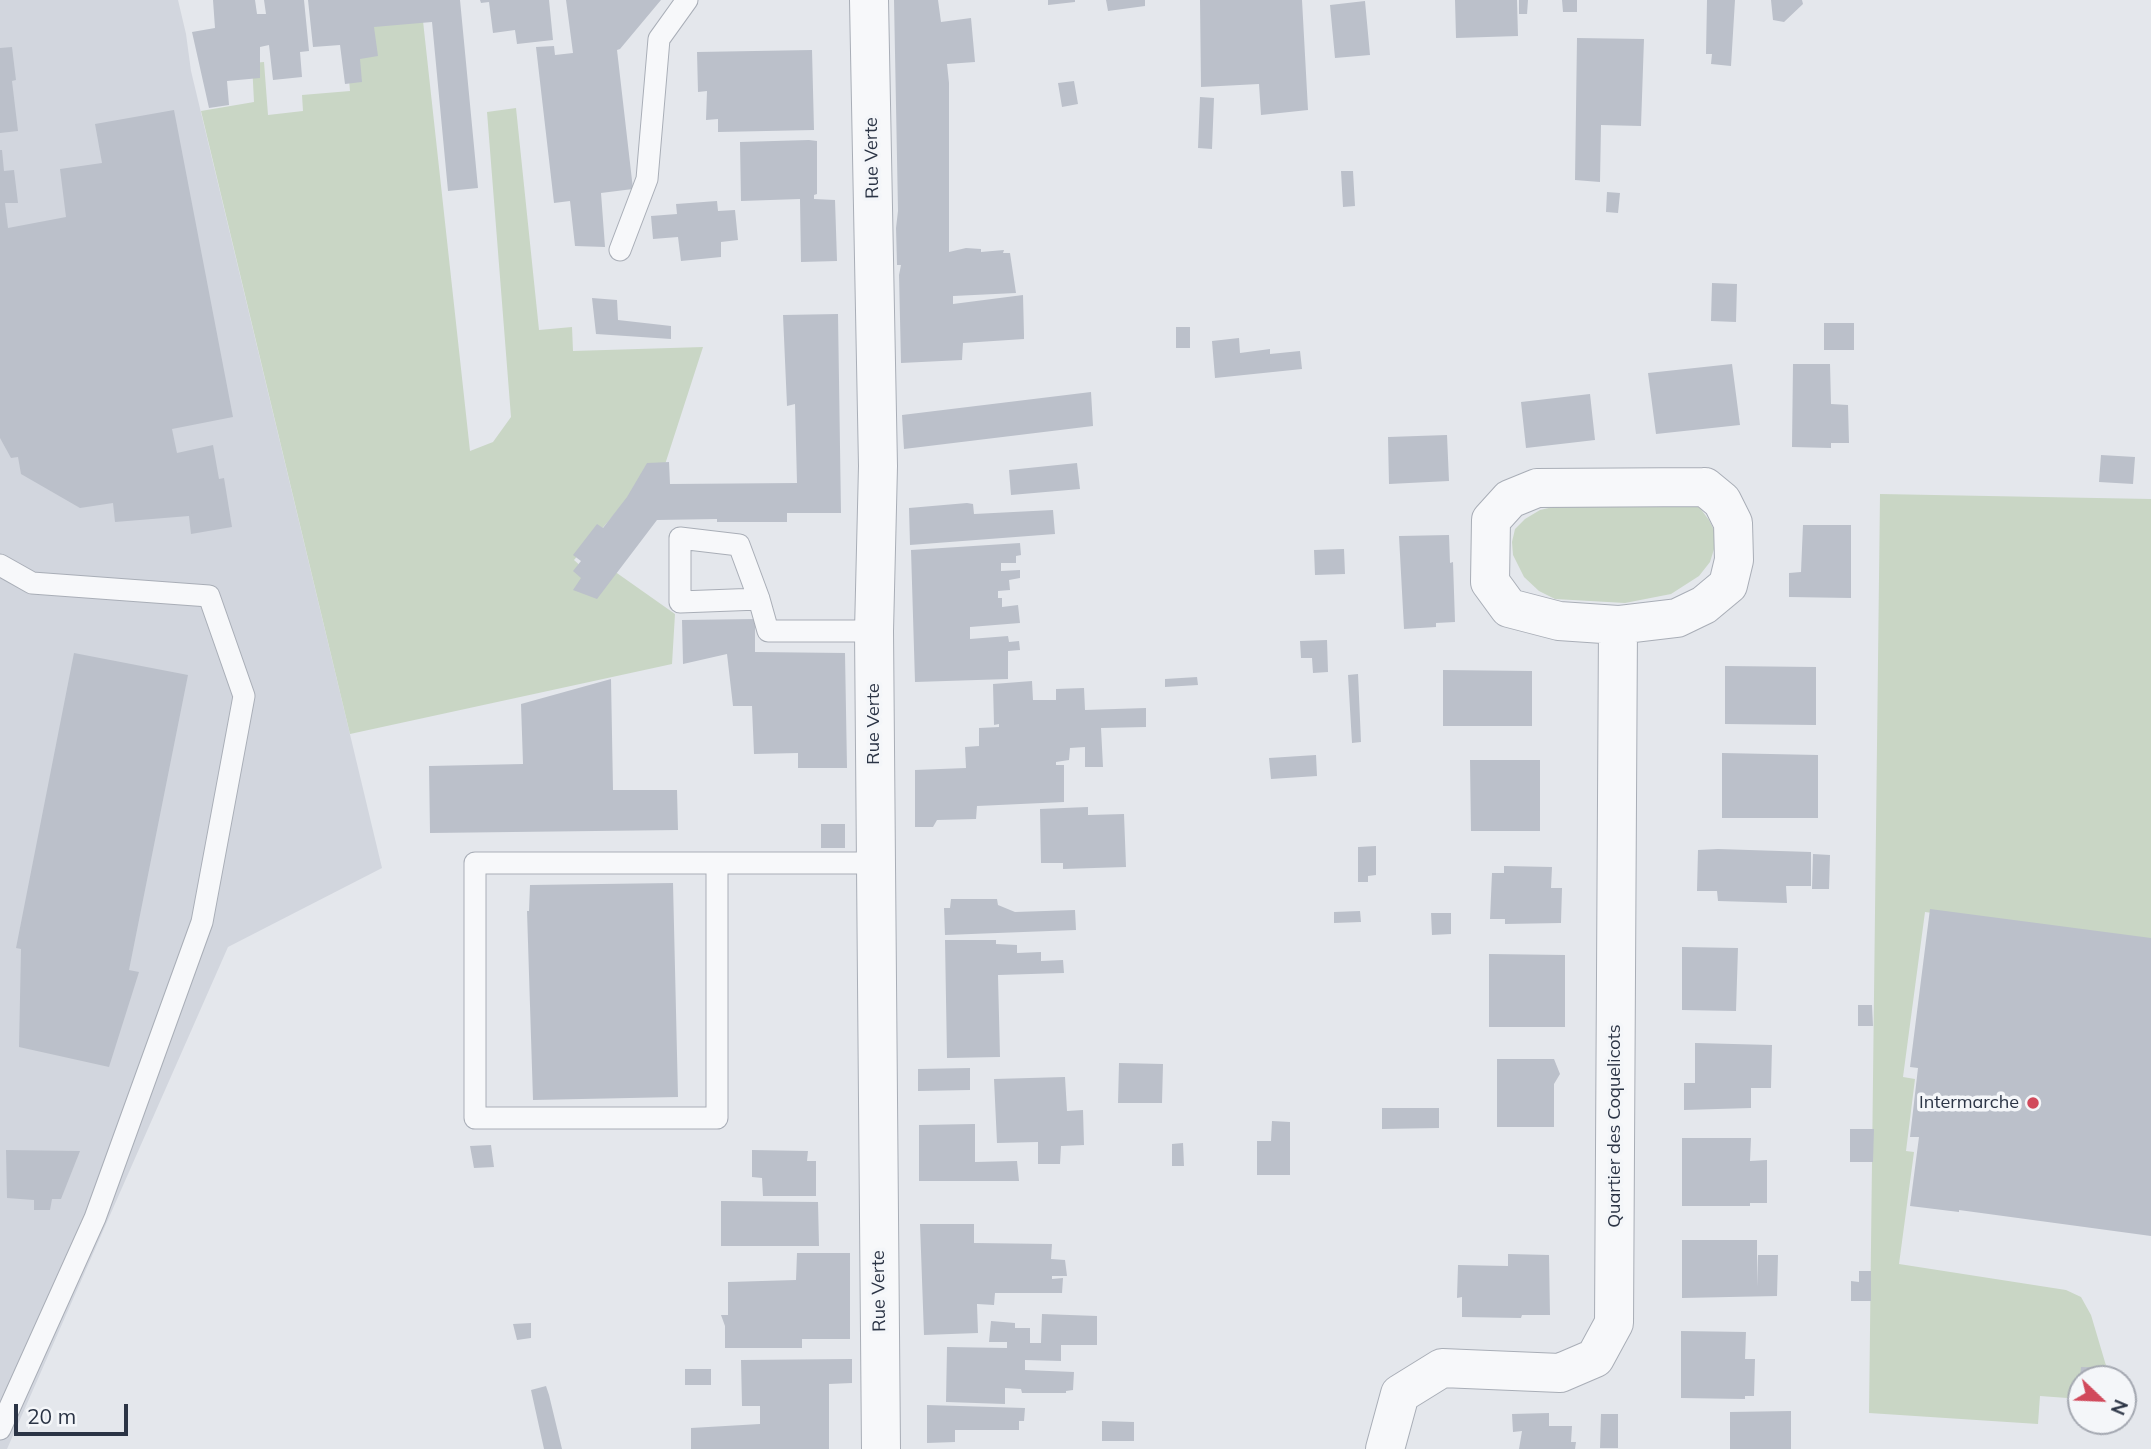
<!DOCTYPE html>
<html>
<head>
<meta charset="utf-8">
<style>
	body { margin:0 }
	#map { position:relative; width:2151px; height:1449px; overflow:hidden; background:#e4e7ec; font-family:Mulish,sans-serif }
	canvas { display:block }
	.north { position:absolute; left:2067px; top:1365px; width:70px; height:70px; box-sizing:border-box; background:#f4f6f9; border:2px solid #a4a8b1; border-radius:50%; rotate:113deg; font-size:19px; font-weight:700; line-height:28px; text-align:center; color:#2b3445 }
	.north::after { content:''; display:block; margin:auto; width:24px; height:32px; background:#d1495b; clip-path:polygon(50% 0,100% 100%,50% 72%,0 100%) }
	.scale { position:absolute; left:14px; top:1404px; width:114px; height:32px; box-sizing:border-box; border:4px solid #2b3445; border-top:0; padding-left:9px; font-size:21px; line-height:24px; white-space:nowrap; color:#2b3445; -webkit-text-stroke:5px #f4f6f9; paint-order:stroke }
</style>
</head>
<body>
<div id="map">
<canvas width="2151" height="1449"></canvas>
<div class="north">N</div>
<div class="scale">20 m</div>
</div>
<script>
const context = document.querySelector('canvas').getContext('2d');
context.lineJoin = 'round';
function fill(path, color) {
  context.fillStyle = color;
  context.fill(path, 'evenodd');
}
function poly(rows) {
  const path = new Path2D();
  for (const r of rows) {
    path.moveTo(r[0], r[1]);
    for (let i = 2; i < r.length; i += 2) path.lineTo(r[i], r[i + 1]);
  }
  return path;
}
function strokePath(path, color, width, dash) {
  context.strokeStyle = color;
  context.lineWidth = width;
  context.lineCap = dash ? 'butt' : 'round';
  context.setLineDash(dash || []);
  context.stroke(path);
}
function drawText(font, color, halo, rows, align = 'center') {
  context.font = font + ' Mulish,sans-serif';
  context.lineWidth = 7;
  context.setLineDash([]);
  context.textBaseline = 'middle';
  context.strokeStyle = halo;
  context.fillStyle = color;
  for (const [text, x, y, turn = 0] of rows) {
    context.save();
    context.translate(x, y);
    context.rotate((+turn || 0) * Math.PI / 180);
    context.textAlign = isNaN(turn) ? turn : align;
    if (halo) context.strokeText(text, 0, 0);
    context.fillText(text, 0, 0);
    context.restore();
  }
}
const built = poly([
	[0,0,178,0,186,34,191,71,382,868,228,947,7,1449,0,1449]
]);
const green = poly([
	[423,21,470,451,493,442,511,417,487,112,516,108,539,330,572,327,573,351,703,347,659,483,622,506,574,560,603,586,614,571,675,614,672,664,350,734,201,111,254,102,252,63,264,62,268,115,303,111,302,95,350,91,347,57,364,27],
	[1880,494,2151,499,2151,942,1925,912,1903,1077,1915,1079,1906,1151,1914,1152,1899,1264,2066,1290,2081,1297,2091,1315,2110,1379,2081,1379,2081,1399,2040,1396,2038,1424,1869,1413],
	[1688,502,1700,508,1709,520,1714,530,1715,546,1710,562,1699,576,1671,594,1625,603,1555,599,1539,591,1524,577,1513,555,1512,542,1515,529,1525,519,1540,510,1562,505]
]);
const building = poly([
	[213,0,255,0,257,14,266,14,264,0,304,0,309,51,300,52,302,77,273,80,269,45,260,47,260,78,227,81,229,105,209,108,192,32,215,28],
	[308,0,460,0,478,188,448,191,432,22,374,27,378,56,360,59,362,82,345,84,340,45,313,47],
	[480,0,549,0,553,40,517,44,515,30,493,33,489,2,481,3],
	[566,0,661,0,620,49,617,50,633,189,601,193,605,247,575,246,570,201,554,203,536,47,554,46,555,55,573,53],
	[894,0,938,0,941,22,971,18,975,62,947,64,949,83,949,252,966,248,981,249,981,252,1004,250,1003,253,1010,253,1016,293,953,296,953,304,1023,295,1024,335,1024,339,963,343,962,360,901,363,899,275,901,265,897,265,896,228,898,211],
	[1048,0,1075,0,1075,2,1048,5],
	[1106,0,1145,0,1145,6,1108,11],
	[1200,0,1302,0,1308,110,1261,115,1259,84,1201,87],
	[1455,0,1517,0,1518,36,1456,38],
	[1519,0,1528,0,1527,14,1519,14],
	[1562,0,1577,0,1577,12,1563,12],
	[1707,0,1735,0,1731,66,1711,64,1712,54,1706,54],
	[1771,0,1802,0,1803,4,1784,22,1773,20],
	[1365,1,1370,55,1335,58,1330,5],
	[1577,38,1644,39,1641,126,1601,125,1600,182,1575,180],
	[12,47,16,80,12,81,18,131,0,133,0,48],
	[812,50,814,130,718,132,718,119,706,120,707,91,698,92,697,52],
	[1074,81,1078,104,1062,107,1058,83],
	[1200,97,1214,98,1212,149,1198,148],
	[174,110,233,417,172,429,177,453,213,445,219,479,224,478,232,527,191,534,189,516,115,522,113,503,80,508,21,474,18,457,11,458,0,438,0,150,2,150,4,171,14,170,18,203,5,203,8,228,66,217,60,169,102,163,95,124],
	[809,140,817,141,817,194,814,195,814,199,835,200,837,261,801,262,800,199,741,201,740,142],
	[1341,171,1353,171,1355,206,1343,207],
	[1607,192,1620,193,1618,213,1606,212],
	[717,201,718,211,735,210,738,240,721,242,721,257,681,261,678,237,653,239,651,216,677,214,676,204],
	[1712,283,1737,284,1736,322,1711,321],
	[592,298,617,300,618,320,671,326,671,339,596,334],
	[838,314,841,513,787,513,787,522,717,522,717,519,657,520,597,599,573,590,581,578,573,571,581,561,573,555,597,524,603,528,627,497,647,463,669,462,670,484,797,483,795,404,787,406,783,315],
	[1824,323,1854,323,1854,350,1824,350],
	[1176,327,1190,327,1190,348,1176,348],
	[1239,338,1240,353,1270,349,1270,354,1300,351,1302,369,1215,378,1212,341],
	[1732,364,1740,425,1656,434,1648,373],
	[1793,364,1830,364,1831,404,1848,405,1849,443,1831,443,1831,448,1792,447],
	[1091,392,1093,426,904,449,902,415],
	[1590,394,1595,440,1526,448,1521,402],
	[1447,435,1449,481,1389,484,1388,437],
	[2101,455,2135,457,2133,484,2099,482],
	[1077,463,1080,489,1011,495,1009,470],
	[967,503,973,504,974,514,1053,510,1055,534,910,545,909,508],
	[1803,525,1851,525,1851,598,1789,597,1789,573,1801,572],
	[1449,535,1450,563,1453,562,1455,622,1436,623,1436,627,1404,629,1399,536],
	[1020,543,1021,555,1016,556,1016,563,1001,563,1001,571,1020,570,1020,578,1009,580,1010,590,998,591,998,598,1002,598,1002,607,1018,605,1020,623,970,627,970,639,1008,636,1009,642,1019,641,1020,650,1008,651,1008,679,915,682,911,550],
	[1344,549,1345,574,1315,575,1314,550],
	[755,619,755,652,845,653,847,768,798,768,798,753,754,754,752,706,733,706,727,654,683,664,682,620],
	[1327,640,1328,672,1313,673,1312,658,1301,658,1300,641],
	[74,653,188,675,129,970,139,972,109,1067,19,1047,21,949,16,948],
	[1725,666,1816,667,1816,725,1725,724],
	[1443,670,1532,671,1532,726,1443,726],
	[1358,674,1361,742,1352,743,1348,675],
	[1197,677,1198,685,1165,687,1165,679],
	[611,679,613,790,677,790,678,830,430,833,429,766,523,764,521,704],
	[1032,681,1033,700,1056,700,1056,689,1084,688,1085,710,1146,708,1146,727,1101,728,1103,767,1085,767,1085,747,1070,748,1069,760,1056,762,1056,765,1064,765,1064,802,977,806,976,819,937,820,933,827,915,827,915,770,966,768,965,747,979,746,979,728,999,727,999,724,994,725,993,684],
	[1722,753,1818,755,1818,818,1722,818],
	[1316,755,1317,776,1271,779,1269,758],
	[1470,760,1540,760,1540,831,1471,831],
	[1088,807,1088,815,1124,814,1126,867,1063,869,1063,863,1041,863,1040,809],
	[821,824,845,824,845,848,821,848],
	[1376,846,1376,875,1368,876,1368,882,1358,882,1358,847],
	[1718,849,1811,852,1811,886,1786,886,1787,903,1718,901,1717,891,1697,891,1698,850],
	[1813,854,1830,855,1829,889,1812,889],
	[1504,866,1552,867,1551,888,1562,888,1561,923,1505,924,1505,919,1490,919,1492,873,1504,873],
	[673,883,678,1097,533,1100,527,911,529,911,530,885],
	[951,899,997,899,998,905,1015,912,1075,910,1076,930,945,935,944,908,950,908],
	[1930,909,2151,938,2151,1236,1959,1210,1959,1212,1910,1206,1919,1137,1910,1137,1918,1068,1910,1067],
	[1360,911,1361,922,1334,923,1334,912],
	[1431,913,1451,913,1451,934,1432,935],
	[945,940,996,940,996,944,1017,945,1017,953,1041,952,1041,961,1063,960,1064,973,998,975,1000,1057,947,1058],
	[1682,947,1738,948,1736,1011,1682,1010],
	[1489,954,1565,955,1565,1027,1489,1027],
	[1858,1005,1872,1005,1873,1026,1858,1026],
	[1695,1043,1772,1045,1771,1088,1751,1088,1751,1108,1684,1110,1684,1083,1695,1083],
	[1497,1059,1554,1059,1560,1074,1554,1084,1554,1127,1497,1127],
	[1119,1063,1163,1064,1162,1103,1118,1103],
	[970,1068,970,1090,918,1091,918,1069],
	[1065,1077,1067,1111,1083,1110,1084,1145,1061,1146,1060,1164,1038,1164,1038,1142,997,1143,994,1079],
	[1382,1108,1439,1108,1439,1128,1382,1129],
	[1272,1121,1290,1122,1290,1175,1257,1175,1257,1141,1271,1141],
	[975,1124,975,1162,1017,1161,1019,1181,919,1181,919,1125],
	[1850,1129,1874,1129,1873,1162,1850,1162],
	[1682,1138,1751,1138,1750,1161,1767,1160,1767,1203,1750,1203,1750,1206,1682,1206],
	[1183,1143,1184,1166,1172,1166,1172,1144],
	[491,1145,494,1167,474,1168,470,1146],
	[6,1150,80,1151,61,1199,52,1199,50,1210,34,1210,34,1200,7,1198],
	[752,1150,808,1151,807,1161,816,1161,816,1196,763,1196,762,1178,752,1177],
	[721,1201,818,1202,819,1246,721,1246],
	[920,1224,974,1224,974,1243,1052,1244,1051,1259,1065,1260,1067,1276,1052,1276,1052,1279,1063,1278,1062,1293,995,1293,994,1305,977,1304,978,1333,924,1335],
	[1682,1240,1757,1240,1757,1287,1758,1255,1778,1255,1777,1296,1682,1298],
	[797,1253,850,1253,850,1339,802,1339,802,1348,725,1348,725,1326,721,1315,728,1315,728,1282,796,1280],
	[1508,1254,1549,1255,1550,1315,1522,1315,1521,1318,1462,1317,1462,1297,1457,1298,1458,1265,1508,1266],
	[1859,1271,1871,1271,1871,1301,1851,1301,1851,1281,1859,1282],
	[1042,1314,1097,1316,1097,1345,1061,1345,1061,1361,1025,1360,1025,1370,1074,1372,1073,1390,1066,1391,1066,1393,1022,1393,1021,1389,1005,1388,1005,1404,946,1402,947,1347,1007,1348,1007,1342,989,1342,991,1321,1015,1323,1015,1328,1030,1328,1030,1343,1041,1343],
	[531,1323,531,1338,517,1340,513,1324],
	[1681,1331,1746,1332,1745,1359,1755,1359,1754,1396,1745,1396,1745,1399,1681,1398],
	[852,1359,852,1383,829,1384,829,1449,691,1449,691,1428,760,1424,760,1406,742,1406,741,1360],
	[2081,1367,2111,1368,2110,1379,2080,1379],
	[685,1369,711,1369,711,1385,685,1385],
	[546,1386,549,1395,562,1449,544,1449,531,1390],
	[927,1405,1025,1408,1024,1421,1019,1421,1019,1430,955,1430,955,1442,927,1443],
	[1791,1411,1791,1449,1730,1449,1730,1412],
	[1549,1413,1549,1426,1572,1426,1571,1442,1576,1442,1575,1449,1519,1449,1522,1431,1513,1432,1512,1414],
	[1601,1414,1618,1414,1618,1448,1600,1448],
	[1102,1421,1134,1422,1134,1441,1102,1441]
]);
const lane = poly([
	[620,250,647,179,659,39,687,0],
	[0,565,32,583,209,596,244,696,202,922,95,1218,0,1429],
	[759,599,680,602,680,538,739,545,759,599,768,631,874,631],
	[717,863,475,863,475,1118,717,1118,717,863,875,863]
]);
const street = poly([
	[869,0,878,466,874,631,881,1449],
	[1705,487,1722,501,1733,523,1734,560,1728,585,1704,605,1677,618,1618,625,1559,621,1509,608,1490,582,1491,520,1510,499,1537,488,1705,487],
	[1385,1449,1400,1394,1442,1368,1560,1373,1595,1358,1614,1323,1618,625]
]);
const markers = [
	[2033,1103,7,"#d1495b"]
];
const streetNames = [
	["Rue Verte",872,158,-91],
	["Rue Verte",874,724,-90],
	["Quartier des Coquelicots",1615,1126,-90],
	["Rue Verte",879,1291,-91]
];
const poiNames = [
	["Intermarche",2019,1103]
];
fill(built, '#d2d6de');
fill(green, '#c9d6c5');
fill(building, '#bbc0ca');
strokePath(lane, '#a9aeb7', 23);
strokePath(street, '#a9aeb7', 40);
strokePath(lane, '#f7f8fa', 21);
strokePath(street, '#f7f8fa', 38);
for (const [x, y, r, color] of markers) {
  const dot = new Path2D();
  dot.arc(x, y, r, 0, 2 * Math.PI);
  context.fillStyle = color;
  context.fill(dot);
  strokePath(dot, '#f4f6f9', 2.5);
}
drawText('18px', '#2b3445', '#f4f6f9', streetNames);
drawText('18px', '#2b3445', '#f4f6f9', poiNames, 'right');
</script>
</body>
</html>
